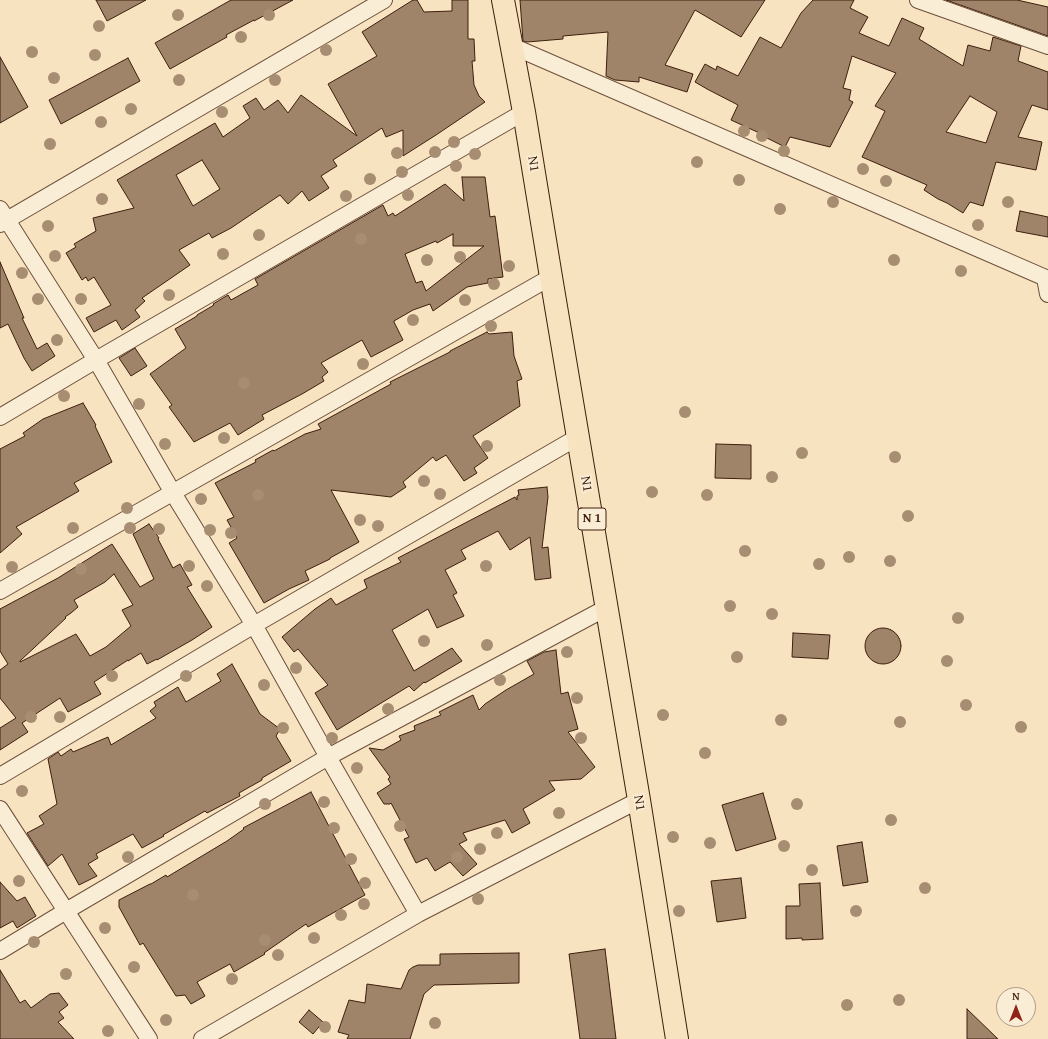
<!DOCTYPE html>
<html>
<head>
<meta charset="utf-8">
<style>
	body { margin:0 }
	#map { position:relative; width:1048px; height:1039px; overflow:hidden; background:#f8e3c0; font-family:"Gentium Book Plus",serif }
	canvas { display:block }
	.north { position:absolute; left:996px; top:987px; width:40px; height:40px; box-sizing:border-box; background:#faedd6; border:1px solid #af9a86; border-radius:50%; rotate:0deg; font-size:11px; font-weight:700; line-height:16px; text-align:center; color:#3e1e0d }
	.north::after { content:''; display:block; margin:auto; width:14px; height:18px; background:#8f2418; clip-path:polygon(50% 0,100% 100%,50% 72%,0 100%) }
</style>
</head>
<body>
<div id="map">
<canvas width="1048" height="1039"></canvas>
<div class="north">N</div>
</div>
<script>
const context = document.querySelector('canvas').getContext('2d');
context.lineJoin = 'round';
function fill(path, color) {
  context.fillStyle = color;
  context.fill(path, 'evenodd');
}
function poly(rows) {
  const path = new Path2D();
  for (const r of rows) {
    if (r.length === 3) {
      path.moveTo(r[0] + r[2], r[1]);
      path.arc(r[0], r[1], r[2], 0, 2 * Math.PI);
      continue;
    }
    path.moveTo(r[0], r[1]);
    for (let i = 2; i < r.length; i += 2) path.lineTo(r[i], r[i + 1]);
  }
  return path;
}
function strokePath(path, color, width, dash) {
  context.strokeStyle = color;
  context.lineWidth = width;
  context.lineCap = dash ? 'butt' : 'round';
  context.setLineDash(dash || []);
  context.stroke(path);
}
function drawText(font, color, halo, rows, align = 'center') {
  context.font = font + ' "Gentium Book Plus",serif';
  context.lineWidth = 3.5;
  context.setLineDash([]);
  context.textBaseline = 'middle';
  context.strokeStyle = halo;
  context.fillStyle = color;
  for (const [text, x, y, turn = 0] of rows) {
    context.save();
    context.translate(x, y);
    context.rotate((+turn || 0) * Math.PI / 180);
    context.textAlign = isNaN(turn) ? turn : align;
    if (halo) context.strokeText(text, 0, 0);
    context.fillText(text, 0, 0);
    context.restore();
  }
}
const building = poly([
	[96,0,146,0,107,21,96,0],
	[231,0,293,0,254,21,254,20,226,35,227,37,170,69,155,43,231,0],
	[413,0,417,0,424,12,452,11,452,0,468,0,468,39,474,39,475,61,472,61,474,85,479,96,485,102,436,135,403,156,403,130,386,137,382,128,333,160,337,166,321,176,329,188,309,201,302,191,288,204,280,195,231,228,212,238,209,233,179,250,190,265,142,298,145,301,135,310,140,317,122,330,116,320,94,332,86,318,111,305,94,277,88,281,86,277,82,280,66,253,76,247,74,244,96,231,93,218,134,208,117,180,215,123,223,137,250,118,243,106,256,98,264,110,278,100,288,113,301,95,357,136,328,84,377,56,362,32,413,0],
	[202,160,220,189,193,206,176,175,202,160],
	[520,0,765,0,741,37,695,10,665,65,693,74,687,92,639,77,639,82,615,80,606,76,608,32,563,36,563,39,527,42,523,41,520,0],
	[813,0,854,0,850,8,868,17,859,33,889,46,902,18,924,28,919,39,963,66,968,45,990,51,993,37,1021,46,1018,61,1048,72,1048,110,1032,105,1018,137,1042,142,1036,170,996,162,983,206,970,202,963,213,947,203,938,199,924,190,927,185,862,157,885,111,875,106,896,73,852,56,843,88,851,90,849,100,853,102,830,147,790,137,785,147,765,137,766,136,731,120,738,105,707,89,695,82,705,64,716,70,717,66,738,76,760,37,781,48,801,13,813,0],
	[970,96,997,112,986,143,946,132,970,96],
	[946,0,1017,0,1048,7,1048,36,946,0],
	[0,57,28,107,0,123,0,57],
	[128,58,140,81,61,124,49,100,128,58],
	[462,177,485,177,490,217,495,216,503,277,488,279,488,283,467,287,433,311,430,304,413,310,394,321,394,322,403,340,371,357,362,340,321,363,328,372,322,377,324,381,302,394,262,415,264,419,238,435,230,423,194,442,169,407,172,405,150,374,186,348,175,329,197,316,197,315,214,305,213,304,228,295,231,300,258,285,255,279,383,205,388,216,393,213,395,216,445,184,464,201,462,177],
	[453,234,453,246,484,246,426,291,422,281,416,283,405,254,436,241,437,243,453,234],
	[1020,211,1048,217,1048,237,1016,231,1020,211],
	[0,262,24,318,22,318,37,349,47,343,55,356,32,371,24,358,8,324,0,328,0,262],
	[487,332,489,334,512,332,514,356,522,379,517,381,520,406,473,436,488,458,474,468,477,473,464,481,446,455,436,461,433,457,403,482,406,487,391,497,331,490,359,542,330,558,330,559,305,571,309,580,289,589,264,603,229,543,237,538,227,520,234,517,215,483,256,462,255,460,273,450,274,451,305,434,321,429,318,424,391,384,390,382,450,352,450,351,487,332],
	[135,348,147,366,131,376,119,358,135,348],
	[83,403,96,425,95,426,112,462,74,483,79,491,16,527,22,534,0,553,0,449,25,436,23,433,43,419,83,403],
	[716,444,751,445,751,479,715,478,716,444],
	[547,487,548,497,542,548,548,547,551,578,535,580,530,537,510,550,498,531,461,550,466,559,445,570,457,593,453,595,464,616,437,628,428,609,392,630,414,671,452,648,462,661,425,683,424,682,414,691,409,686,337,730,315,693,328,685,298,649,294,652,282,637,315,609,331,598,336,605,367,588,364,580,401,562,398,558,515,497,517,500,517,496,519,495,518,490,547,487],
	[149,524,159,538,158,539,173,568,180,564,192,585,187,587,212,627,192,640,157,660,157,659,147,664,141,653,128,661,128,660,94,682,101,694,68,712,60,698,22,723,28,732,0,750,0,728,16,718,0,698,0,670,8,664,0,651,0,609,58,578,112,544,140,587,154,579,133,534,149,524],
	[114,574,133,605,122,610,131,626,106,647,90,656,76,634,20,662,20,661,66,618,65,617,71,613,78,607,74,600,105,582,114,574],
	[883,646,18],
	[793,633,830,635,828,659,792,657,793,633],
	[556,650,561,694,568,692,578,729,568,732,595,767,581,779,549,781,555,790,523,809,530,823,512,833,505,820,463,833,467,840,459,844,477,864,463,876,450,862,435,871,427,858,416,863,404,839,409,837,391,803,390,804,384,804,377,793,391,784,388,779,390,777,369,748,383,750,401,740,399,736,415,730,414,726,441,715,439,712,473,695,479,710,485,704,506,690,534,674,527,661,544,652,556,650],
	[232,664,260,714,280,729,276,736,291,761,262,778,262,780,239,793,240,796,207,813,205,811,163,835,164,836,142,848,133,834,96,854,98,858,88,864,97,876,79,885,62,854,48,866,27,833,44,824,39,816,57,804,48,759,58,752,61,756,71,749,73,752,108,737,111,745,156,718,150,711,156,706,154,702,178,687,186,702,221,681,217,674,232,664],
	[311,792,365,895,308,927,306,924,264,953,265,954,234,972,230,964,197,982,205,996,191,1004,185,995,176,996,143,943,140,945,119,907,119,900,150,884,151,884,166,875,167,877,227,841,244,829,243,828,311,792],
	[763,793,776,839,736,851,722,805,763,793],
	[862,842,868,882,843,886,837,846,862,842],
	[741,878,746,918,717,922,711,881,741,878],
	[0,882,17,901,25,897,36,916,17,928,13,921,0,928,0,882],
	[820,883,823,939,802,940,802,938,786,939,786,906,800,906,799,884,820,883],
	[605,949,616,1039,580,1039,569,954,605,949],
	[519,953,519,983,434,985,424,994,410,1039,347,1039,349,1035,338,1032,349,1000,365,1003,367,984,401,989,409,970,413,967,418,965,440,965,440,954,519,953],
	[0,970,20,1003,25,1000,31,1008,50,994,59,993,68,1005,59,1012,64,1018,58,1022,74,1039,0,1039,0,970],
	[967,1009,998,1039,967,1039,967,1009],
	[309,1010,323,1022,313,1034,299,1022,309,1010]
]);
const minor = poly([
	[918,0,1048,46],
	[512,46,1048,279],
	[0,209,96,360,173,493,254,625,328,757,418,914],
	[0,224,384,0],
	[1045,278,1048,294],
	[0,417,96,360,524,112],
	[0,591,551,277],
	[0,776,254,625,578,437],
	[0,809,149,1039],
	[0,951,66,911,328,757,606,608],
	[202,1039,418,914,639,800]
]);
const trunk = poly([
	[503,0,524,112,551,277,639,800,677,1039]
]);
const trees = [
	[178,15],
	[269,15],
	[99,26],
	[241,37],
	[326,50],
	[32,52],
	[95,55],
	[54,78],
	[179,80],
	[275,80],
	[131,109],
	[222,112],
	[101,122],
	[744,131],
	[762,136],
	[454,142],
	[50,144],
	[784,151],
	[435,152],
	[397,153],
	[475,154],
	[697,162],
	[456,166],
	[863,169],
	[402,172],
	[370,179],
	[739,180],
	[886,181],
	[408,195],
	[346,196],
	[102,199],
	[833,202],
	[1008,202],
	[780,209],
	[978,225],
	[48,226],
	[259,235],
	[361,239],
	[223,254],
	[55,256],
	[460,257],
	[427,260],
	[894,260],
	[509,266],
	[961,271],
	[22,273],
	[494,284],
	[169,295],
	[38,299],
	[81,299],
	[465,300],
	[413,320],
	[491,326],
	[57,340],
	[363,364],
	[244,383],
	[64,396],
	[139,404],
	[685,412],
	[224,438],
	[165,444],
	[487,446],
	[802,453],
	[895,457],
	[772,477],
	[424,481],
	[652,492],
	[440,494],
	[258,495],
	[707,495],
	[201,499],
	[127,508],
	[908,516],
	[360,520],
	[378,526],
	[73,528],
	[130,528],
	[159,529],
	[210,530],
	[231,533],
	[745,551],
	[849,557],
	[890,561],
	[819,564],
	[189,566],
	[486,566],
	[12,567],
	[81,569],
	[207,586],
	[730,606],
	[772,614],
	[958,618],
	[424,641],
	[487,645],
	[567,652],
	[737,657],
	[947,661],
	[296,668],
	[112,676],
	[186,676],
	[500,680],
	[264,685],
	[577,698],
	[966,705],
	[388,709],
	[663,715],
	[31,717],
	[60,717],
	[781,720],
	[900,722],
	[1021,727],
	[283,728],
	[332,738],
	[581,738],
	[705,753],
	[357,768],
	[22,791],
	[324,802],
	[265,804],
	[797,804],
	[559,813],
	[891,820],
	[400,826],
	[334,828],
	[497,833],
	[673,837],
	[710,843],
	[784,846],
	[480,849],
	[128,857],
	[457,857],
	[351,859],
	[812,870],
	[19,881],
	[365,883],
	[925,888],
	[193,895],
	[478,899],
	[364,904],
	[679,911],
	[856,911],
	[341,915],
	[105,928],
	[314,938],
	[265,940],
	[34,942],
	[278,955],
	[134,967],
	[66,974],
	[232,979],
	[899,1000],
	[847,1005],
	[166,1020],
	[435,1023],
	[325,1027],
	[108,1031]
];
const shields = [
	[592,519,28]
];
const shieldNames = [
	["N 1",592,519]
];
const streetNames = [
	["N1",533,164,81],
	["N1",586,484,81],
	["N1",639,803,81]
];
fill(building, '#9f846a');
strokePath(building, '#3e1e0d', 1);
strokePath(minor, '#6c4f3a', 18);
strokePath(trunk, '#3e1e0d', 24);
strokePath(minor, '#faedd6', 16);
strokePath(trunk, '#f8e3c0', 22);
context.fillStyle = '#a78d72';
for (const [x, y] of trees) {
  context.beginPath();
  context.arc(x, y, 6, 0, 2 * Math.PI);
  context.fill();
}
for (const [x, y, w] of shields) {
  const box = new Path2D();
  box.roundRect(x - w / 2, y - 11, w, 22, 3);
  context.fillStyle = '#faedd6';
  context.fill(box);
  strokePath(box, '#3e1e0d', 1);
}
drawText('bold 13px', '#3e1e0d', null, shieldNames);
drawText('14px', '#3e1e0d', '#faedd6', streetNames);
</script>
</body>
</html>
